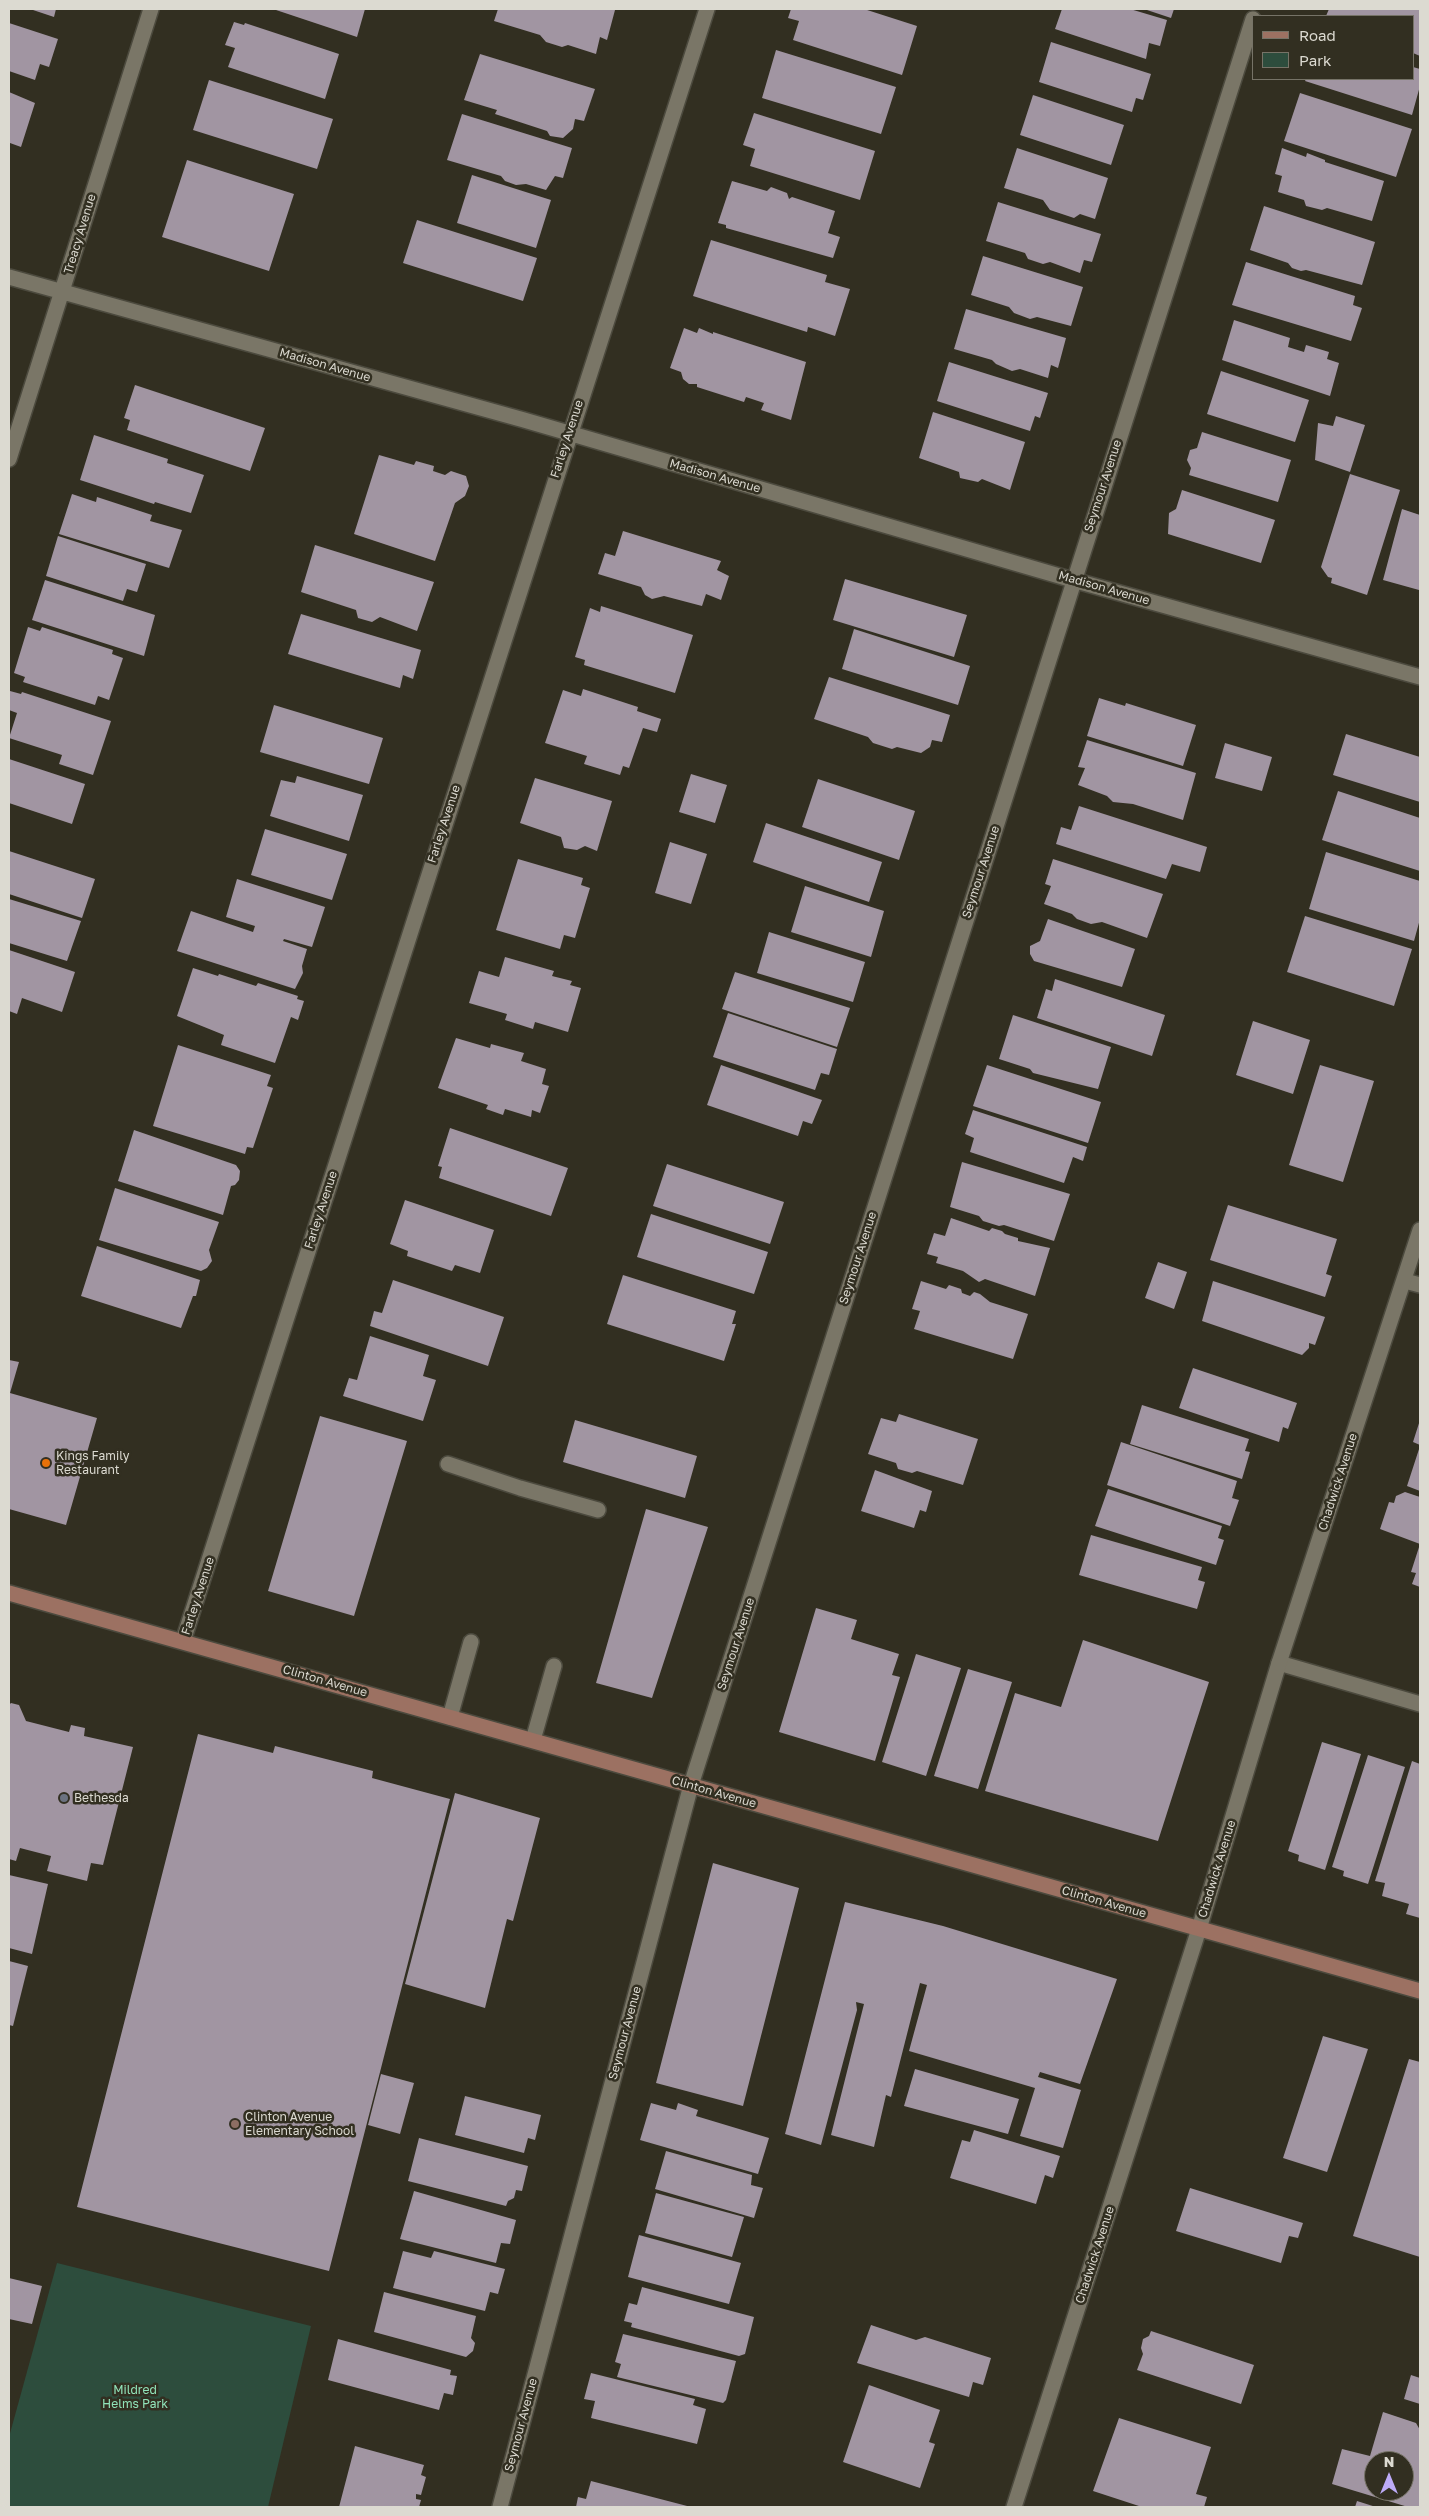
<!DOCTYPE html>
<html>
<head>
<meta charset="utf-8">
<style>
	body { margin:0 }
	#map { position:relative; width:1429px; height:2516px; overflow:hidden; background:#322f21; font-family:"Golos Text",sans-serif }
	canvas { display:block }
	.frame { position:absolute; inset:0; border:10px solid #dcdad1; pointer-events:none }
	.legend { position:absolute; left:1252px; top:15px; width:162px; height:65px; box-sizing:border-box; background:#322f21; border:1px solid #767367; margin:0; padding:6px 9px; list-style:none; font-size:15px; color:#dcdad1 }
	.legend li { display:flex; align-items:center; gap:10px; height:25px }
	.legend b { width:25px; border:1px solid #767367 }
	.north { position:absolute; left:1364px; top:2451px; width:50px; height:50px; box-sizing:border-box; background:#322f21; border:1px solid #767367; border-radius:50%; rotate:0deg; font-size:14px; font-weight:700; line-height:20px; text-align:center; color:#dcdad1 }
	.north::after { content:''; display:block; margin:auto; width:18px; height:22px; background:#bcaaf6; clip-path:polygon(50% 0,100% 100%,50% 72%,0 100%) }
</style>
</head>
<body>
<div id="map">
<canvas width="1429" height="2516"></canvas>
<div class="frame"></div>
<ul class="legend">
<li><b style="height:6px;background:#9c7162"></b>Road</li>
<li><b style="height:14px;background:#2d4d3d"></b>Park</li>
</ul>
<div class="north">N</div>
</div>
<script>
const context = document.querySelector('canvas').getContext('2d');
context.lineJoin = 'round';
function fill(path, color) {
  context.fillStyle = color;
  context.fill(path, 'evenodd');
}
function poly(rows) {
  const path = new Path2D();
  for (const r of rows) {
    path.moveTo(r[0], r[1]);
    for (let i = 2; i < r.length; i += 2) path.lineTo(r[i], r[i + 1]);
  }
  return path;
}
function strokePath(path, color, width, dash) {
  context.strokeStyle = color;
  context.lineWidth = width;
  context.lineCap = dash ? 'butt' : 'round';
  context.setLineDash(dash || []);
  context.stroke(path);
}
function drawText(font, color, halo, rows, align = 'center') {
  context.font = font + ' "Golos Text",sans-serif';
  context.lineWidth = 5;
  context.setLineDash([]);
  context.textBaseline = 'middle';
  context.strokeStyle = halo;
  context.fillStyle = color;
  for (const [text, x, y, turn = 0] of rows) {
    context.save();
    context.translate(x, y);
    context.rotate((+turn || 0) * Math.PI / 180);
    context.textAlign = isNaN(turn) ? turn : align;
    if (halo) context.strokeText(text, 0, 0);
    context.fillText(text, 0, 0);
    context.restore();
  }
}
const green = poly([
	[57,2263,311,2326,268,2507,9,2507,9,2437]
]);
const building = poly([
	[30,9,56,9,54,17],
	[273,9,365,9,357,37],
	[498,9,610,9,615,10,607,40,600,37,596,54,568,45,562,47,546,42,540,35,494,21],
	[791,9,864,9,917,26,902,75,793,40,799,21,788,18],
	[1062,9,1130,9,1167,20,1160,46,1149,43,1146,59,1055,29],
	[1144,9,1174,9,1171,18],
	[1329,9,1420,9,1420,56,1413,53,1413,16,1326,16],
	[234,22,244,25,245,23,339,54,325,99,228,67,235,48,225,45],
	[9,23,58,39,49,67,40,64,35,80,9,71],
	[1051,42,1151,74,1143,100,1136,98,1132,112,1039,82],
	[776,50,896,87,881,134,762,98],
	[480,54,595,89,584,121,575,119,573,129,563,138,550,136,547,131,495,114,497,110,464,100],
	[1413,67,1420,69,1420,86,1412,115,1305,81,1306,79,1413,79],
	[209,80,333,119,317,169,193,130],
	[9,92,35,103,21,147,10,143,9,147],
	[1300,93,1412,129,1396,177,1284,141],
	[1033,95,1124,125,1111,165,1020,135],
	[754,113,875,151,860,200,750,166,755,149,743,145],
	[462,114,572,148,563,178,555,176,546,190,526,184,516,185,505,181,501,176,447,160],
	[1017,148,1108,178,1095,219,1080,214,1074,218,1050,210,1043,200,1004,188],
	[1282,148,1306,157,1307,153,1325,160,1325,162,1384,181,1372,221,1327,208,1322,210,1306,206,1304,200,1278,192,1282,176,1275,174],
	[187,160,294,194,269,271,162,237],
	[472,175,551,200,536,248,457,223],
	[732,181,767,191,771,187,787,193,789,199,792,197,835,211,828,233,840,237,833,258,726,228,726,225,718,223],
	[998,202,1101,234,1092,262,1084,260,1080,273,1050,262,1043,264,1028,259,1025,253,986,241],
	[1264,206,1375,242,1362,285,1306,270,1301,271,1292,268,1288,263,1250,250],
	[417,220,537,258,523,301,403,263],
	[711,240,827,275,825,282,850,289,835,336,808,327,807,332,693,296],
	[983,256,1083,287,1071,326,1037,317,1030,319,1014,313,1009,307,971,295],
	[1246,262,1355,296,1353,305,1362,308,1351,341,1232,305],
	[966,309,1066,338,1058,368,1051,365,1048,378,1020,369,1012,371,996,364,992,360,954,349],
	[1234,320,1290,338,1288,347,1304,352,1306,345,1329,352,1327,359,1339,363,1330,396,1222,360],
	[684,328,697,333,699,328,713,334,713,332,806,362,791,420,761,410,764,403,746,397,744,402,697,387,697,384,689,384,683,379,681,372,670,368],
	[949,362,1048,393,1040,418,1035,416,1030,431,937,401],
	[1221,371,1309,400,1295,442,1207,414],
	[135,385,265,428,250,471,127,430,130,420,124,418],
	[933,412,1025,442,1010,490,982,479,978,482,960,478,959,472,919,458],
	[1336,416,1365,425,1350,472,1315,460,1318,423,1333,426],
	[1202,432,1291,460,1278,502,1189,475,1191,468,1187,460,1190,450,1197,448],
	[94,435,168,459,167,463,204,475,191,513,155,502,154,504,80,480],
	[379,455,414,465,416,461,434,466,433,471,445,475,451,471,466,476,469,486,465,496,455,503,435,561,354,534],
	[1350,474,1400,490,1367,595,1331,583,1332,578,1328,577,1321,567],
	[1182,490,1275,520,1261,563,1168,534,1169,513,1176,509],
	[72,494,96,502,97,497,152,515,150,521,182,530,169,568,59,534],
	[1402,509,1420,515,1419,590,1383,580],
	[623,531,721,561,717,570,729,576,721,600,706,594,702,606,664,596,652,599,645,595,641,587,598,574,605,553,615,556],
	[58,536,146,564,137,592,127,589,123,601,46,576],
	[315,545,434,582,417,631,380,617,372,622,358,618,356,610,301,592],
	[845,579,967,615,954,657,833,620],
	[45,580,155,615,144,656,32,620],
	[601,606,693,635,675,693,584,665,585,660,575,657,590,608,600,612],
	[301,614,421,650,413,679,403,675,400,688,288,654],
	[28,627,40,631,42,627,113,650,112,654,123,658,109,700,98,696,95,705,23,682,25,677,14,673],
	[854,629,970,666,958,705,842,669],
	[829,677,950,715,942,742,932,740,930,747,921,753,897,747,892,749,873,743,868,737,814,719],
	[583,689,638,707,637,711,661,719,657,732,643,728,629,768,623,766,620,775,584,764,587,756,545,743,563,690,581,696],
	[10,691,21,694,22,692,111,721,93,775,59,764,62,755,9,738,17,713,9,710],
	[1099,698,1125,706,1126,703,1196,725,1183,766,1087,736],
	[274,705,383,738,369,784,260,752],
	[1346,734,1420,757,1420,802,1333,775],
	[1087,740,1196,773,1183,820,1133,804,1113,802,1107,796,1078,785,1085,768,1078,767],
	[1225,743,1272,757,1262,791,1215,778],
	[9,759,85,784,72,824,9,803],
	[691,774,727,785,715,823,679,812],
	[297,776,363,795,349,841,270,816,281,780,295,783],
	[535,778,612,801,597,851,585,846,577,850,564,848,561,837,520,823],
	[818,779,915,811,899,860,802,827],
	[1338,791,1420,818,1420,871,1322,840],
	[1079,806,1207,847,1200,872,1172,864,1166,879,1056,844,1061,827,1071,830],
	[766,823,882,862,869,902,753,862],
	[265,829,347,854,332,900,251,875],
	[670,842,707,854,691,904,655,893],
	[9,851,95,879,82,918,9,894],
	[1326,852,1420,881,1420,919,1414,941,1309,909],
	[518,859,583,878,581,885,590,888,575,938,564,935,560,949,496,930],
	[1053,859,1163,894,1147,938,1102,922,1091,924,1077,919,1072,914,1044,904,1051,886,1045,884],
	[237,879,325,907,312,947,284,939,283,941,307,949,302,966,303,973,295,989,177,951,191,911,253,932,255,926,226,917],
	[805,886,884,911,871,957,791,932],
	[9,899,81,921,67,961,9,943],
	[1305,916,1412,949,1394,1006,1287,972],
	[1048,919,1135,949,1122,987,1034,961,1030,954,1030,946,1040,941],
	[769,932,865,962,853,1002,757,973],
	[9,950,75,972,62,1012,22,998,17,1014,9,1011],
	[505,957,554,971,552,976,572,981,570,985,581,988,568,1032,535,1022,533,1029,505,1020,507,1014,469,1003,479,971,499,977],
	[193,968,218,976,219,974,256,986,258,983,298,996,297,999,304,1001,298,1020,291,1017,275,1063,221,1045,224,1035,177,1016],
	[735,972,850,1008,837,1047,722,1009],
	[1055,979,1165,1015,1152,1056,1037,1018,1046,989,1052,991],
	[728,1013,837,1049,829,1075,821,1073,815,1090,713,1057],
	[1013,1015,1111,1047,1098,1089,1033,1073,1030,1069,999,1059],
	[1253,1021,1310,1040,1293,1094,1236,1075],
	[456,1038,490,1048,491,1044,524,1053,521,1061,546,1069,542,1084,549,1086,540,1113,532,1110,531,1117,505,1109,503,1115,486,1109,488,1105,438,1088],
	[178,1045,271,1075,267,1086,273,1088,253,1148,247,1147,245,1154,153,1126],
	[721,1065,822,1100,812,1124,803,1121,798,1136,707,1105],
	[987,1065,1101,1102,1088,1143,973,1106],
	[1320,1065,1374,1081,1343,1182,1289,1165],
	[973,1110,1087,1147,1083,1161,1073,1157,1064,1183,970,1152,974,1138,965,1134],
	[450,1128,568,1168,551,1216,439,1178,442,1167,438,1166],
	[134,1130,236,1165,240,1171,239,1180,235,1185,231,1186,223,1215,118,1181],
	[962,1162,1070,1194,1054,1241,1004,1225,999,1226,983,1221,979,1216,950,1207],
	[667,1164,784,1202,770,1244,653,1206],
	[115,1188,219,1222,209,1250,212,1261,207,1268,201,1271,99,1240],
	[405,1200,494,1230,480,1273,455,1265,452,1271,407,1256,408,1251,390,1244],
	[1228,1205,1337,1239,1326,1274,1332,1276,1325,1297,1210,1260],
	[651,1214,768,1252,754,1294,637,1257],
	[951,1218,989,1231,992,1228,1002,1231,1005,1234,1018,1238,1018,1241,1050,1248,1035,1296,985,1279,979,1282,963,1271,936,1263,938,1257,927,1254,934,1233,945,1236],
	[97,1246,200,1280,196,1296,193,1296,181,1328,81,1296],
	[1158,1262,1187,1272,1174,1309,1145,1298],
	[623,1275,736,1311,732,1324,736,1324,724,1361,607,1324],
	[393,1280,504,1317,488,1366,370,1326,374,1311,382,1313],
	[921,1281,946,1289,949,1285,961,1289,962,1293,970,1296,974,1292,980,1294,990,1302,1028,1314,1013,1359,914,1329,920,1311,912,1309],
	[1213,1281,1325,1317,1315,1345,1309,1343,1309,1348,1302,1355,1202,1321],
	[370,1336,429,1355,423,1376,436,1380,423,1421,343,1396,349,1378,357,1380],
	[9,1360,19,1362,10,1393,97,1418,66,1525,9,1509],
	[1193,1368,1297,1403,1288,1429,1283,1427,1279,1442,1179,1408],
	[1142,1405,1249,1439,1245,1451,1250,1452,1242,1479,1130,1444],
	[899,1414,978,1439,963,1485,917,1471,912,1473,898,1469,896,1463,868,1454,881,1418,896,1422],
	[320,1416,407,1441,354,1616,268,1591],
	[575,1420,697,1456,685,1498,563,1462],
	[1420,1420,1420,1445,1413,1442],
	[1121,1442,1237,1481,1232,1498,1239,1500,1230,1526,1107,1485],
	[1420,1446,1420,1491,1407,1486],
	[875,1470,932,1491,926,1512,920,1510,914,1528,861,1511],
	[1108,1489,1222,1526,1218,1538,1224,1540,1216,1565,1095,1526],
	[1405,1492,1420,1497,1420,1587,1412,1584,1416,1573,1411,1572,1420,1544,1380,1529,1389,1502,1394,1503,1396,1496],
	[646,1509,708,1527,652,1698,596,1683],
	[1091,1535,1202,1567,1198,1580,1205,1582,1197,1609,1079,1575],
	[816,1608,857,1620,851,1639,899,1654,892,1675,900,1677,875,1761,779,1732],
	[1083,1640,1209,1682,1158,1841,985,1791,1015,1693,1061,1707],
	[916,1654,961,1668,926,1776,882,1762],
	[968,1669,1012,1682,978,1789,934,1776],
	[11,1703,19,1705,26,1721,69,1732,71,1725,85,1728,84,1736,133,1747,103,1865,91,1863,87,1881,47,1871,51,1856,20,1848,16,1861,9,1859,9,1705],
	[198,1734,273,1753,275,1746,373,1771,372,1778,450,1799,329,2271,77,2207],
	[1322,1742,1361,1754,1325,1870,1298,1861,1299,1855,1288,1851],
	[1368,1755,1405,1767,1368,1884,1343,1876,1344,1871,1332,1867],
	[1412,1761,1420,1764,1420,1918,1406,1914,1409,1904,1382,1896,1385,1883,1375,1881],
	[455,1793,540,1818,513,1921,507,1919,485,2008,405,1984],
	[713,1863,799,1888,743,2106,656,2083],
	[9,1875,48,1884,32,1954,9,1948],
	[845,1902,943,1926,1117,1979,1080,2084,1040,2072,1038,2077,1081,2090,1063,2148,1020,2136,1035,2088,909,2051,927,1985,920,1983,891,2097,886,2095,874,2147,831,2135,864,2004,856,2002,857,2010,821,2145,785,2134],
	[9,1961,28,1966,13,2026,9,2025],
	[1323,2036,1368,2049,1327,2172,1283,2158],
	[1409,2059,1420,2062,1420,2257,1353,2236],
	[915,2069,1019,2099,1008,2134,904,2106],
	[381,2074,414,2083,400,2134,368,2125],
	[465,2096,541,2115,535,2140,528,2138,524,2153,455,2135],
	[651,2103,676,2110,678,2103,698,2110,696,2116,769,2138,758,2174,640,2140],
	[974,2130,1060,2156,1053,2178,1045,2175,1036,2204,950,2178,962,2140,970,2142],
	[419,2138,528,2166,522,2191,516,2190,514,2198,508,2201,506,2206,408,2181],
	[666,2151,752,2175,751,2185,763,2188,754,2218,655,2189],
	[1190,2188,1303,2223,1298,2238,1289,2236,1281,2263,1176,2231],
	[414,2191,516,2220,510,2244,501,2243,496,2263,400,2239],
	[656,2193,744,2217,732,2257,645,2233],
	[639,2235,741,2263,729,2304,628,2277],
	[403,2251,431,2258,434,2251,505,2269,498,2294,490,2292,485,2311,393,2288],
	[9,2278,42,2286,32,2324,9,2319],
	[642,2287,754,2317,745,2354,739,2356,631,2327,632,2323,624,2321,629,2303,637,2305],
	[384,2292,476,2316,471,2338,475,2343,473,2351,466,2357,374,2332],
	[871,2325,916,2340,925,2337,991,2358,983,2385,973,2382,969,2397,857,2363],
	[1151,2331,1254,2365,1241,2404,1137,2370,1143,2354,1141,2348,1143,2339,1149,2336],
	[623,2334,736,2361,726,2400,723,2403,617,2377,621,2364,615,2362],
	[338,2339,451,2370,450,2375,457,2376,453,2395,444,2393,439,2410,328,2380],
	[591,2373,695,2399,693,2405,706,2409,697,2444,591,2418,595,2401,584,2399],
	[1411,2375,1420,2378,1420,2404,1404,2399],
	[869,2385,940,2410,929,2442,935,2444,920,2488,843,2462],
	[1383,2412,1416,2423,1420,2430,1420,2507,1408,2507,1332,2484,1342,2449,1370,2456],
	[1374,2461,1404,2461,1404,2491,1374,2491],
	[1119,2418,1211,2447,1196,2494,1207,2497,1204,2507,1142,2507,1093,2491],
	[355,2446,424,2465,421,2475,426,2477,421,2495,416,2494,416,2499,421,2500,419,2507,339,2507],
	[591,2481,691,2507,576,2507,578,2497,586,2499],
	[1357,2501,1376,2507,1355,2507]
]);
const lane = poly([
	[1405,1281,1420,1285],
	[448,1464,520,1488,598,1510],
	[1279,1663,1420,1704],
	[450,1717,471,1642],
	[533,1740,554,1666]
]);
const street = poly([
	[9,277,524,420,1073,580,1420,677],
	[9,459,151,9],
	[183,1641,707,9],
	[500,2507,691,1785,1253,19],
	[1014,2507,1199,1929,1279,1663,1420,1230]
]);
const secondary = poly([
	[9,1593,1420,1991]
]);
const markers = [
	[46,1463,5,"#e8710a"],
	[64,1798,5,"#6b7280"],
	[235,2124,5,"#8d6e63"]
];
const streetNames = [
	["Treacy Avenue",80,234,-73],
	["Madison Avenue",325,365,16],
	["Farley Avenue",567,439,-72],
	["Madison Avenue",715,476,16],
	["Seymour Avenue",1103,486,-72],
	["Madison Avenue",1104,588,16],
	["Farley Avenue",444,824,-72],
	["Seymour Avenue",981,872,-72],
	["Farley Avenue",321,1210,-72],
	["Seymour Avenue",858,1258,-72],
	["Chadwick Avenue",1338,1482,-72],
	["Farley Avenue",198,1596,-72],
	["Seymour Avenue",736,1644,-72],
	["Clinton Avenue",325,1681,16],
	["Clinton Avenue",714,1792,16],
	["Chadwick Avenue",1217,1869,-73],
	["Clinton Avenue",1104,1902,16],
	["Seymour Avenue",625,2033,-75],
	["Chadwick Avenue",1095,2255,-72],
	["Seymour Avenue",521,2425,-75]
];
const poiNames = [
	["Kings Family",56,1456],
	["Restaurant",56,1470],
	["Bethesda",74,1798],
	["Clinton Avenue",245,2117],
	["Elementary School",245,2131]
];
const parkNames = [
	["Mildred",135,2390],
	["Helms Park",135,2404]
];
fill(green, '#2d4d3d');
fill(building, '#a195a2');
strokePath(lane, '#4c4a3e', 18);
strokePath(street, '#4c4a3e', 18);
strokePath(secondary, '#4c4a3e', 18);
strokePath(lane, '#7a7667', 15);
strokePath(street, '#7a7667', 15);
strokePath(secondary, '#9c7162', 15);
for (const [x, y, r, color] of markers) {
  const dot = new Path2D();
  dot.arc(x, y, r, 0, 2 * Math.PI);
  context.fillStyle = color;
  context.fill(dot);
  strokePath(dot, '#322f21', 2);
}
drawText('12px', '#dcdad1', '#322f21', streetNames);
drawText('12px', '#dcdad1', '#322f21', poiNames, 'left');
drawText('12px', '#90e3b9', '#322f21', parkNames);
</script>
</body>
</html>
